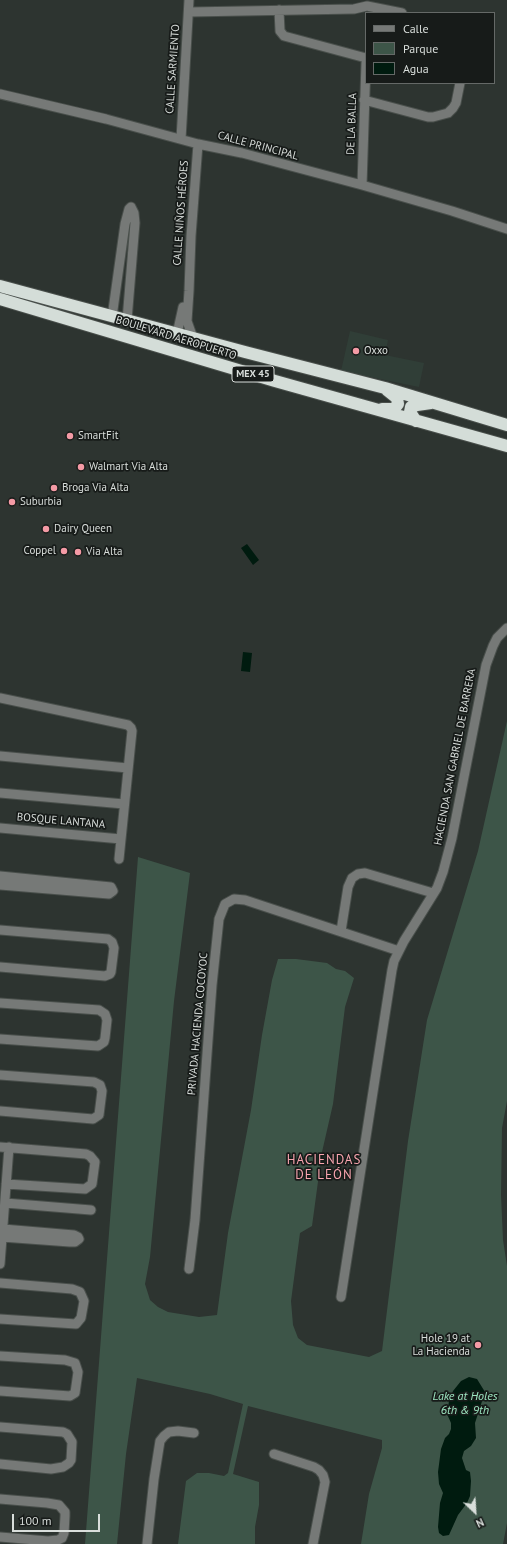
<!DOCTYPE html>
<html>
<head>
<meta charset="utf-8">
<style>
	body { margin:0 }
	#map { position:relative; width:507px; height:1544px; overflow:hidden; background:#2d3430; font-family:"PT Sans",sans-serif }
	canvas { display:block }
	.legend { position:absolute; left:365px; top:12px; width:130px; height:72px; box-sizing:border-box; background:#171b19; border:1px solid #656967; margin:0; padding:5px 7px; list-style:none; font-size:12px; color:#d9dedb }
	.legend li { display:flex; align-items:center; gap:8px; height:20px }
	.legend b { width:20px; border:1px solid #656967 }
	.north { position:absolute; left:455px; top:1492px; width:40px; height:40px; -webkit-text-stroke:3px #171b19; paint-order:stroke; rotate:155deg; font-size:11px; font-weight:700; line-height:16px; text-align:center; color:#d9dedb }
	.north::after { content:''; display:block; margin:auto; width:14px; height:18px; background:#d9dedb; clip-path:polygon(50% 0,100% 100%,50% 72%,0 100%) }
	.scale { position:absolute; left:12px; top:1514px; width:88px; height:18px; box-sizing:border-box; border:2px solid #d9dedb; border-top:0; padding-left:5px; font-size:12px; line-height:14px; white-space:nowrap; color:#d9dedb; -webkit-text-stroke:3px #171b19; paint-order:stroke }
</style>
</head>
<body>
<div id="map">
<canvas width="507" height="1544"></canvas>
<ul class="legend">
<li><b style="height:5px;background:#767977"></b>Calle</li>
<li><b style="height:11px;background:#3d5548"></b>Parque</li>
<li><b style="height:11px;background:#001b0f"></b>Agua</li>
</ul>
<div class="north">N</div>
<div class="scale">100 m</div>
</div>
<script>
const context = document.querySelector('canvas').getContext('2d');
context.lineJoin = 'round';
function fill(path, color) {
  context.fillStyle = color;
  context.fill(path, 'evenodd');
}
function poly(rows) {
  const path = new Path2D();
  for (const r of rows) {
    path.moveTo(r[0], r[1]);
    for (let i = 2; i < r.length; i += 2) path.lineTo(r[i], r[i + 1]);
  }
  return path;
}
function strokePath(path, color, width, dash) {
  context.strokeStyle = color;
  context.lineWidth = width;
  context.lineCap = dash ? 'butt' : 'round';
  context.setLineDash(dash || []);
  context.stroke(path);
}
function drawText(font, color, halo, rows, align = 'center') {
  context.font = font + ' "PT Sans",sans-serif';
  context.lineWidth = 3.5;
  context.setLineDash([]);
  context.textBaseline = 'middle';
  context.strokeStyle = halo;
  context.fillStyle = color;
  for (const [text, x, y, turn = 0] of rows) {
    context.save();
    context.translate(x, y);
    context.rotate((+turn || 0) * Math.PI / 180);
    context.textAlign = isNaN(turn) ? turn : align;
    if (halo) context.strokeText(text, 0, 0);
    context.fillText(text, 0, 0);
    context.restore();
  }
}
const built = poly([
	[350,331,388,340,385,355,424,363,419,387,341,371]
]);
const green = poly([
	[507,721,507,1101,502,1128,501,1195,503,1240,507,1266,507,1523,503,1544,361,1544,369,1494,382,1448,382,1440,248,1406,233,1474,259,1482,259,1505,255,1527,255,1544,178,1544,186,1481,197,1473,209,1473,224,1476,228,1473,243,1404,210,1394,137,1378,126,1454,117,1544,85,1544,138,857,190,873,174,1001,150,1257,145,1284,150,1300,158,1307,168,1312,199,1317,217,1315,228,1233,251,1110,262,1035,272,980,278,959,296,959,327,963,336,969,345,971,354,978,345,1007,333,1104,322,1152,312,1226,300,1233,291,1301,293,1325,298,1338,307,1345,369,1357,382,1351,408,1141,427,1020,478,851]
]);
const water = poly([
	[247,544,259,560,253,565,241,548],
	[243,652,252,653,250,672,241,671],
	[469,1377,477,1379,485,1392,475,1423,476,1438,471,1446,464,1451,462,1458,466,1470,470,1472,471,1481,470,1496,467,1503,458,1515,449,1535,443,1536,439,1533,438,1527,440,1503,443,1493,439,1484,438,1472,441,1449,445,1438,449,1434,451,1429,451,1423,447,1414,449,1401,453,1391,461,1381]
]);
const minor = poly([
	[279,10,280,31,284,36,366,58],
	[189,12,354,9,367,6,402,13],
	[0,94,106,119,198,144,242,153,362,185,452,211,507,229],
	[364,100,428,117,433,117,448,113,453,108,456,103,460,83],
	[181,139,189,0],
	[362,185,366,63],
	[112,317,125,224,129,209,131,207,134,213,135,223,127,320],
	[177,334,183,307],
	[193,338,187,321,189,291,191,236,198,144],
	[0,698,128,725,131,728,132,731,119,859],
	[0,756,128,768],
	[0,793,124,804],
	[0,828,121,839],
	[0,876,111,887,113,891,109,894,0,885],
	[0,930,108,939,112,942,114,948,111,972,110,974,105,976,0,967],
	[341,931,348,887,352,878,358,874,365,873,433,893],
	[0,1003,99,1010,105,1014,107,1020,105,1038,104,1042,98,1046,0,1039],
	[0,1075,94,1082,100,1085,102,1091,99,1115,93,1119,0,1111],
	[0,1147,86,1154,90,1156,95,1162,92,1184,85,1189,6,1184],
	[5,1203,91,1210],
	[2,1237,70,1242,75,1242,79,1239,78,1237,74,1235,3,1229],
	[0,1264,9,1147],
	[189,1269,195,1220,212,985,219,919,225,904,234,899,245,900,399,951],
	[0,1283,72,1289,80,1292,84,1301,81,1318,76,1324,0,1319],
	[341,1297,392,970,394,961,404,941,437,888,443,872,452,838,486,665,493,646,497,638,507,628],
	[0,1356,65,1360,75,1363,78,1372,75,1393,70,1396,0,1391],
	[0,1427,63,1432,67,1434,72,1442,71,1460,69,1463,63,1467,51,1469,0,1464],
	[274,1454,314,1467,319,1470,323,1475,325,1482,313,1544],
	[0,1499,47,1503,59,1505,65,1512,65,1516,64,1533,62,1538,58,1540,48,1541,0,1537],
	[147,1544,154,1479,160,1441,164,1436,169,1432,178,1431,194,1433]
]);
const highway = poly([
	[0,286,245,352,385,388,507,425],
	[0,299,275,381,507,446],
	[382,409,394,409,398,404,397,398,387,390],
	[416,421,410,412,411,407,417,405,431,403]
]);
const markers = [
	[356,351,4,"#f49aa5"],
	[70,436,4,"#f49aa5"],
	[81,467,4,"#f49aa5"],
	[54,488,4,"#f49aa5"],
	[12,502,4,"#f49aa5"],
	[46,529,4,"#f49aa5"],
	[64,551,4,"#f49aa5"],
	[78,552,4,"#f49aa5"],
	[478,1345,4,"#f49aa5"]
];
const shields = [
	[253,374,42]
];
const shieldNames = [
	["MEX 45",253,374]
];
const streetNames = [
	["CALLE SARMIENTO",173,69,-86],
	["DE LA BALLA",352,124,-88],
	["CALLE PRINCIPAL",258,146,15],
	["CALLE NIÑOS HÉROES",181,213,-86],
	["BOULEVARD AEROPUERTO",176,338,17],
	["HACIENDA SAN GABRIEL DE BARRERA",455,757,-79],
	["BOSQUE LANTANA",61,821,5],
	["PRIVADA HACIENDA COCOYOC",198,1024,-85]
];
const poiNames = [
	["Oxxo",364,351],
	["SmartFit",78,436],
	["Walmart Via Alta",89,467],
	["Broga Via Alta",62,488],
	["Suburbia",20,502],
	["Dairy Queen",54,529],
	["Coppel",56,551,"right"],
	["Via Alta",86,552],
	["Hole 19 at",470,1339,"right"],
	["La Hacienda",470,1352,"right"]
];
const waterNames = [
	["Lake at Holes",465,1397],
	["6th & 9th",465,1411]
];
const quarterNames = [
	["HACIENDAS",324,1160],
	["DE LEÓN",324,1175]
];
fill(built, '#303e37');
fill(green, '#3d5548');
fill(water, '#001b0f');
strokePath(minor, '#494f4b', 11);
strokePath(highway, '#494f4b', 14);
strokePath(minor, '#767977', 9);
strokePath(highway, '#d4ddd8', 12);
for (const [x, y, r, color] of markers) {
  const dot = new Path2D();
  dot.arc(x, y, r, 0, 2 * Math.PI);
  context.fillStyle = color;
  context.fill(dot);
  strokePath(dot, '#171b19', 1.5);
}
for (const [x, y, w] of shields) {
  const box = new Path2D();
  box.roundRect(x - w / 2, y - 8, w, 16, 3);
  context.fillStyle = '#171b19';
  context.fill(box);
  strokePath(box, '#d9dedb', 1);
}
drawText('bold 10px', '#d9dedb', null, shieldNames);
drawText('11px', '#d9dedb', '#171b19', streetNames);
drawText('11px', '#d9dedb', '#171b19', poiNames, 'left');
drawText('italic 12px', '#9de5c0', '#171b19', waterNames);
context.letterSpacing = '1px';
drawText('13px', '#f9a5af', '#171b19', quarterNames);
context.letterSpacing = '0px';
</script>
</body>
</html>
